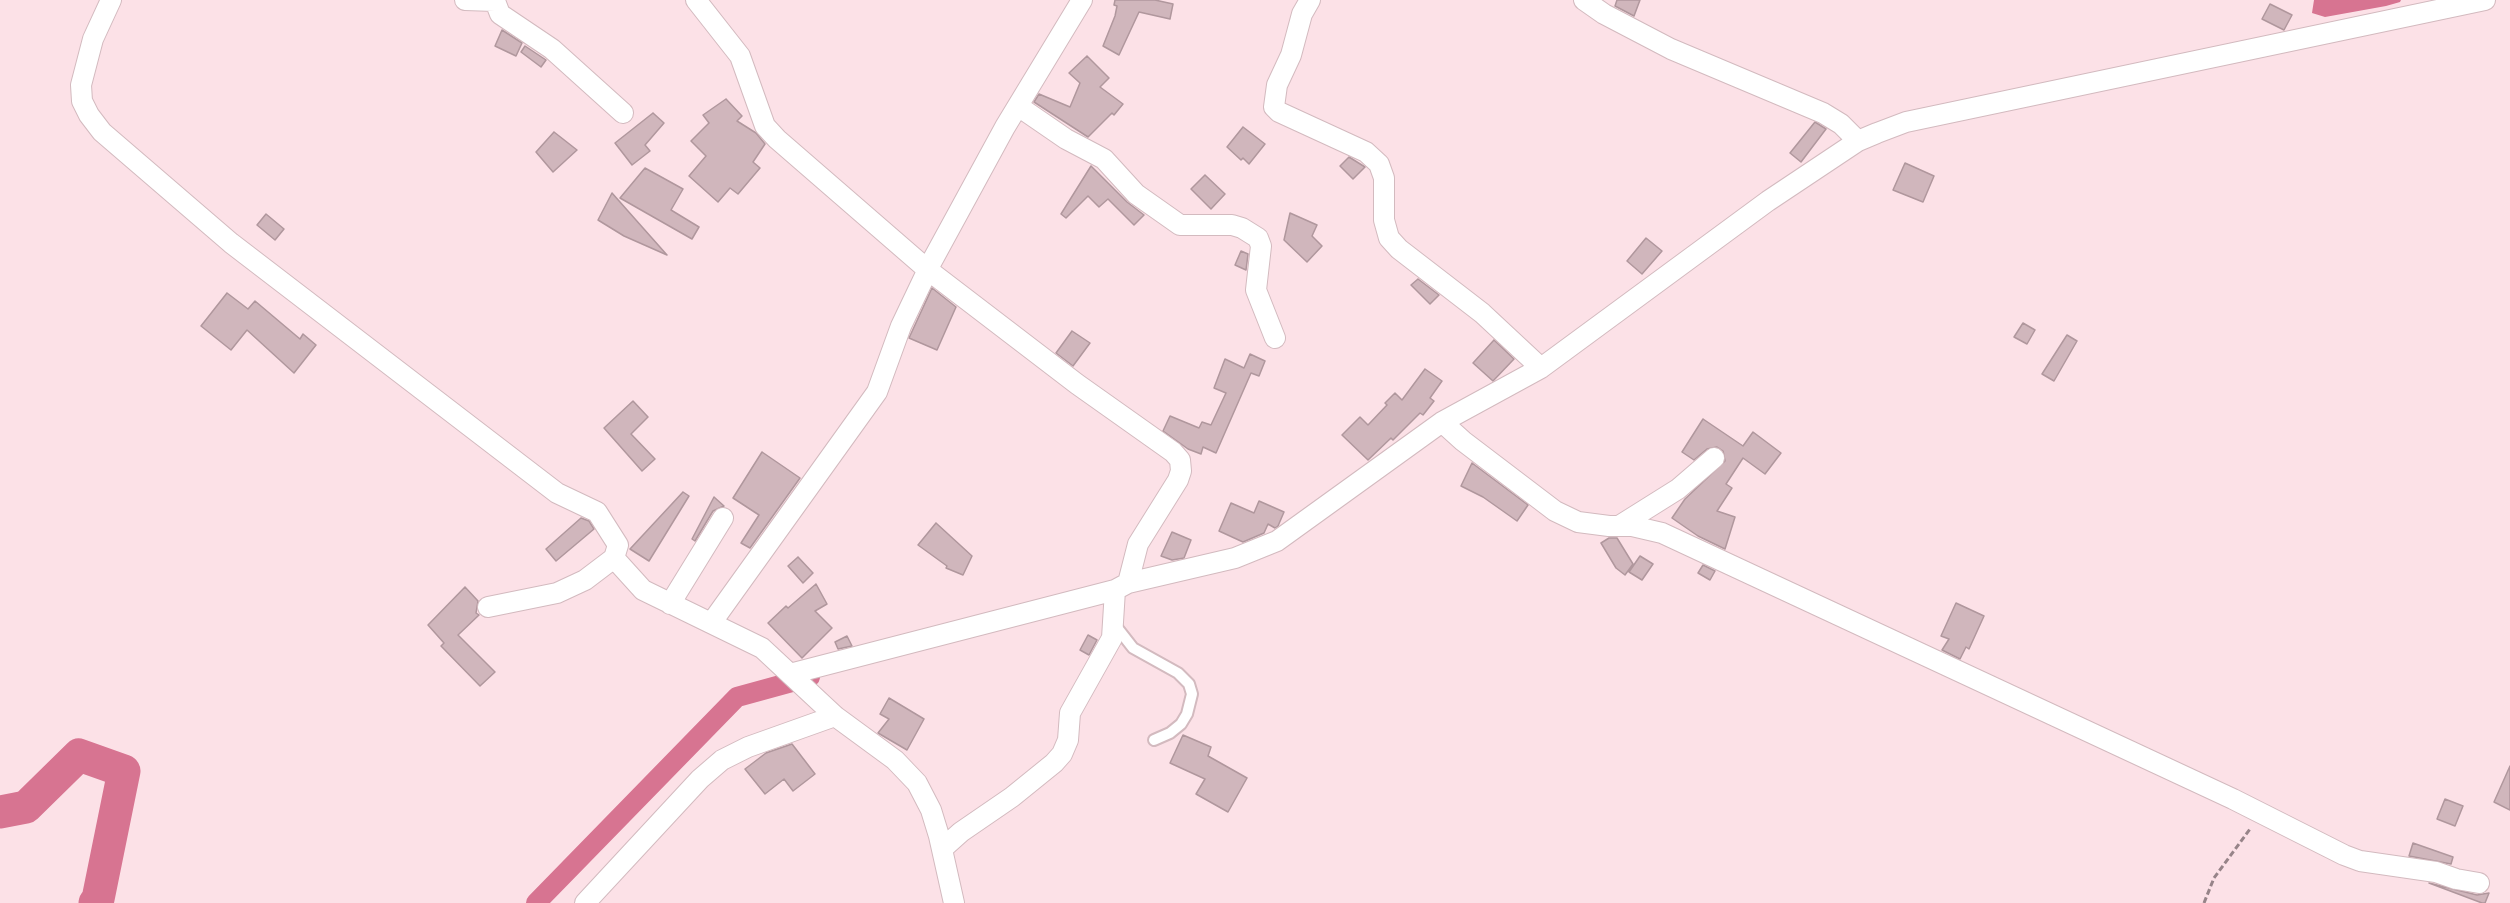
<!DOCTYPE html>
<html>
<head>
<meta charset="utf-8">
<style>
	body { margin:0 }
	canvas { display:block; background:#fce1e7 }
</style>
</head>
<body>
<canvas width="2510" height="903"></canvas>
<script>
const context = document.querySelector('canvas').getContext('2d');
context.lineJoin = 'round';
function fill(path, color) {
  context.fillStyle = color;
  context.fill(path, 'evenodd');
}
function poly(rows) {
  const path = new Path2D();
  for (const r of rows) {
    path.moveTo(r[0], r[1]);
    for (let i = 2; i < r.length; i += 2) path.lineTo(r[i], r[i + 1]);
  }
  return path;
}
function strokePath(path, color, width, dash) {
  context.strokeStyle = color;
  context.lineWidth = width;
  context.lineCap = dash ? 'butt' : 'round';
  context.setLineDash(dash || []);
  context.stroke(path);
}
const water = poly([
	[2314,0,2401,0,2400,2,2386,6,2325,17,2312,13]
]);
const canal = poly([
	[536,903,737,697,810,677]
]);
const river = poly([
	[0,812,26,807,79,755,124,771,98,899,95,903]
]);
const building = poly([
	[1115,0,1155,0,1173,4,1170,19,1139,12,1119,55,1103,46,1115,16,1117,6,1114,5,1115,0],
	[1617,0,1640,0,1634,16,1615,6,1617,0],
	[2270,4,2292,15,2284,30,2262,19,2270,4],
	[502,30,522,43,516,56,495,46,502,30],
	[525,46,546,60,541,67,521,52,525,46],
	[1087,56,1109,78,1100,87,1123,104,1114,115,1112,113,1088,137,1034,102,1039,94,1070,107,1080,83,1069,73,1087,56],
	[726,99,742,116,737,121,756,133,765,144,753,162,760,168,738,194,730,188,718,202,689,176,706,156,691,141,709,123,703,115,726,99],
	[653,113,664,123,645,145,650,151,632,165,615,143,653,113],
	[1815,122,1826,129,1801,162,1790,153,1815,122],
	[1243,127,1265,144,1249,164,1243,158,1241,160,1227,147,1243,127],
	[554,132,577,150,553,172,536,152,554,132],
	[1349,157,1365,167,1353,179,1340,166,1349,157],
	[1905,163,1934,176,1923,202,1893,190,1905,163],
	[1091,166,1127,202,1144,215,1134,225,1108,199,1099,207,1088,196,1066,218,1061,214,1091,166],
	[645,168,683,189,671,210,699,227,692,239,620,198,645,168],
	[1205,175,1225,194,1211,209,1191,189,1205,175],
	[612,193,667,255,624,236,598,220,612,193],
	[1290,213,1317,225,1312,236,1322,246,1307,262,1284,240,1290,213],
	[266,214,284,229,275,240,257,225,266,214],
	[1646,238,1662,251,1642,274,1627,261,1646,238],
	[1241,251,1248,254,1246,270,1235,265,1241,251],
	[1418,279,1439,295,1430,304,1411,285,1418,279],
	[932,288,956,307,937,350,909,338,932,288],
	[227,293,248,309,255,301,300,339,303,334,316,345,294,373,247,330,231,350,201,326,227,293],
	[2023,323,2035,330,2027,344,2014,337,2023,323],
	[1072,331,1090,343,1073,366,1056,353,1072,331],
	[2067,335,2077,341,2054,381,2042,374,2067,335],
	[1494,340,1514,359,1493,381,1473,363,1494,340],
	[1250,354,1265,361,1259,376,1251,373,1216,453,1203,447,1201,454,1188,449,1163,431,1170,416,1199,428,1202,422,1211,425,1226,393,1214,388,1225,359,1244,368,1250,354],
	[1425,369,1442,381,1430,398,1434,401,1423,415,1420,413,1393,440,1391,438,1368,460,1342,435,1360,417,1368,425,1387,405,1385,403,1395,393,1402,400,1425,369],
	[633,401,648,417,631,434,655,459,642,471,604,428,633,401],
	[1703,419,1743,446,1753,432,1781,453,1765,474,1743,458,1726,484,1732,488,1717,511,1735,517,1725,549,1698,536,1672,518,1685,499,1725,461,1723,451,1717,447,1707,449,1694,460,1682,452,1703,419],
	[762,452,800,478,750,548,741,543,759,515,733,498,762,452],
	[1472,463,1528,505,1517,521,1483,497,1461,486,1472,463],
	[683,492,689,496,649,561,630,549,683,492],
	[714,497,724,506,713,511,695,541,692,539,714,497],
	[1259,501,1284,512,1278,526,1275,528,1268,524,1264,533,1243,542,1219,531,1231,503,1254,513,1259,501],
	[581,518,589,521,594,529,556,561,546,549,581,518],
	[936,523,972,556,963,575,946,568,947,566,918,545,936,523],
	[1172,532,1191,540,1184,558,1172,560,1161,556,1172,532],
	[1609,538,1617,538,1633,564,1625,575,1616,568,1601,543,1609,538],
	[1640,556,1653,564,1642,580,1629,572,1640,556],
	[798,557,813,573,803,583,788,566,798,557],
	[1703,565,1715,571,1710,580,1698,573,1703,565],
	[816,584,827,604,815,611,832,628,802,658,768,623,786,606,788,608,816,584],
	[465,587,478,601,476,613,479,615,458,635,495,672,480,686,441,646,444,643,428,625,465,587],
	[1956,603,1984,616,1969,649,1966,647,1960,659,1942,650,1949,639,1941,636,1956,603],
	[1088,635,1097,640,1089,655,1080,650,1088,635],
	[847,636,852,646,838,649,835,642,847,636],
	[889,698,924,719,907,750,878,733,889,719,880,714,889,698],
	[1183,735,1211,747,1208,756,1247,778,1228,812,1196,794,1205,779,1170,763,1183,735],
	[792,744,815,774,793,791,784,779,765,794,745,769,766,753,792,744],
	[2510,766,2510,810,2494,802,2510,766],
	[2445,799,2463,806,2455,826,2437,819,2445,799],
	[2413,843,2453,857,2451,864,2409,856,2413,843],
	[2429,883,2477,895,2489,893,2485,903,2482,903,2429,883]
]);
const path = poly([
	[2204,903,2214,878,2250,829]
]);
const lane = poly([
	[1115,625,1133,648,1178,673,1189,684,1192,694,1187,714,1181,724,1170,733,1154,740]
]);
const street = poly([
	[111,0,93,39,81,85,82,101,89,115,102,132,231,243,557,493,597,512,618,545,614,558,643,590,762,648,835,716,895,760,917,783,931,810,939,836,954,903],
	[465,0,495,1,500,14,552,49,623,113],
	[696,0,740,56,765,126,777,139,928,270,1077,384,1173,452,1180,460,1181,471,1178,480,1138,544,1128,583],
	[1310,0,1302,14,1291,55,1277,85,1274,107,1279,112,1366,152,1379,164,1384,178,1384,220,1389,238,1399,249,1482,313,1541,368],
	[1584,0,1604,14,1671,49,1823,113,1841,124,1858,141],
	[1018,106,1066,139,1104,159,1136,194,1180,225,1232,225,1242,228,1258,238,1261,246,1256,290,1275,338],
	[1442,422,1463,441,1555,511,1578,522,1609,526,1632,526,1662,533,2233,799,2344,855,2360,861,2436,872,2456,879,2479,883],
	[1619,526,1678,489,1714,458],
	[670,604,723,518],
	[488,607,557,593,585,580,614,558],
	[712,622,877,392,901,326,932,261,1005,127,1082,0],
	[790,674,1115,590,1128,583,1235,558,1277,541,1442,422,1541,368,1768,201,1858,141,1877,133,1906,122,2485,0],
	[942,849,961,832,1012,797,1054,763,1062,754,1068,740,1070,713,1112,638,1115,590],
	[585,903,700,779,722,760,748,747,835,716]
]);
fill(water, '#d77491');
strokePath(canal, '#d77491', 20);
strokePath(river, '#d77491', 33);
fill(building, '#d0b6bc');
strokePath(building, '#b0979d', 1.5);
strokePath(lane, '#d3babf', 14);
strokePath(street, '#d3babf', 22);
strokePath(path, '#978489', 3, [6, 3]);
strokePath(lane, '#fff', 10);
strokePath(street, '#fff', 20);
</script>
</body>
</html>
